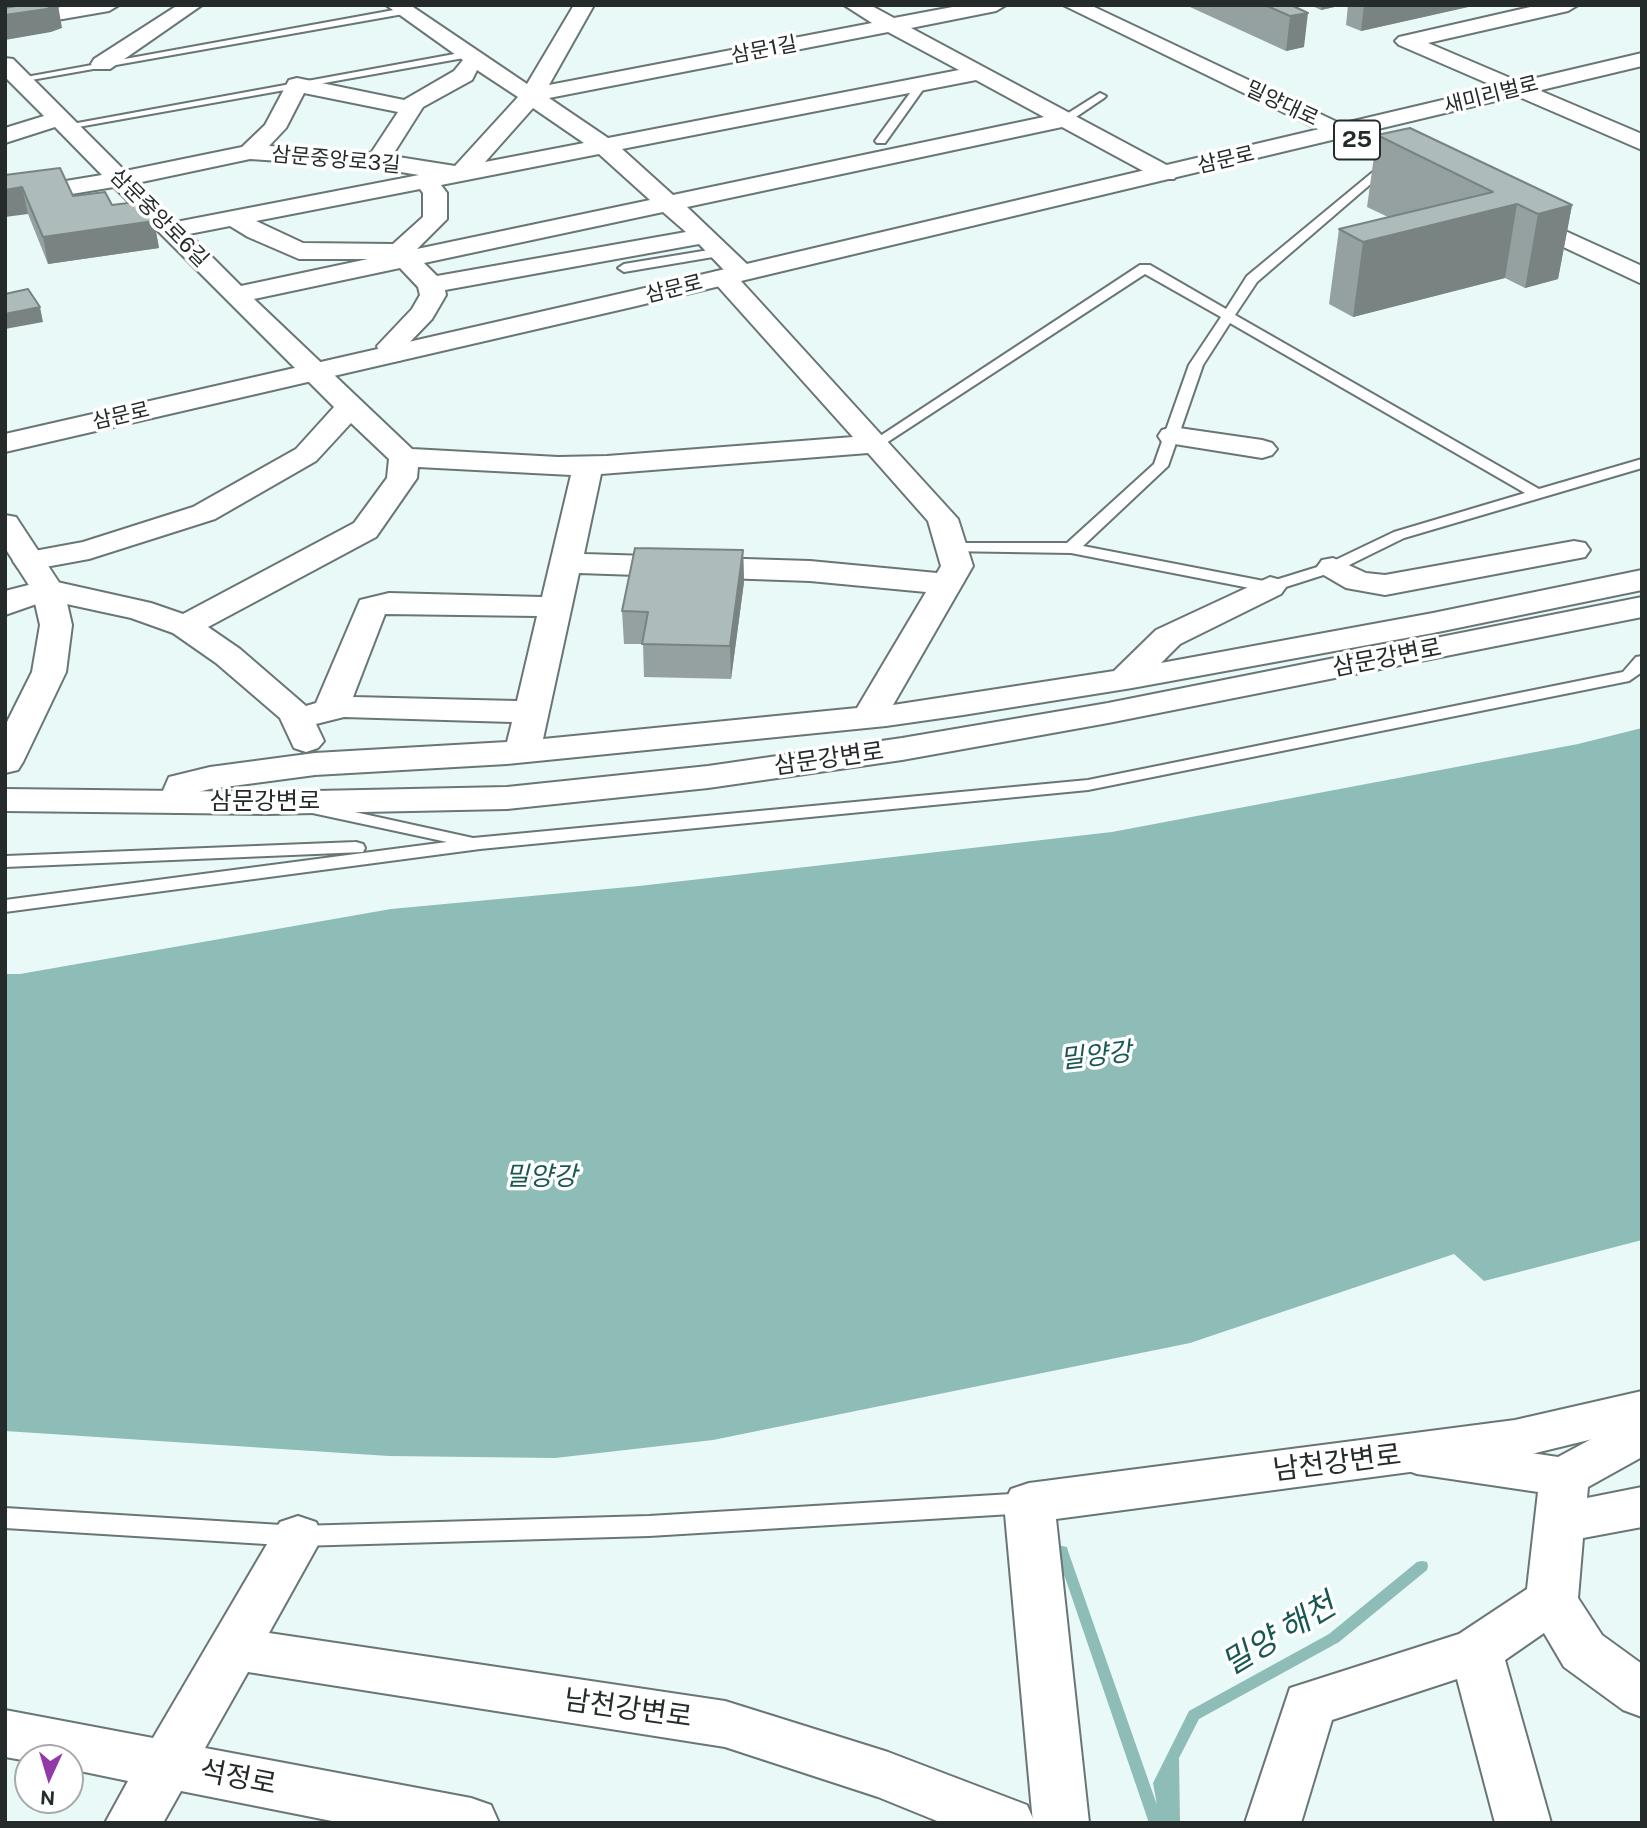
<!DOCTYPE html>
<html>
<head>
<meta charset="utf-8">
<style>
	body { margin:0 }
	#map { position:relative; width:1647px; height:1828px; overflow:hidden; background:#e9f9f7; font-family:"Public Sans",sans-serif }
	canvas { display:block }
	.frame { position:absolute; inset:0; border:7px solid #252b2a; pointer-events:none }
	.north { position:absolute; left:14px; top:1744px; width:70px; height:70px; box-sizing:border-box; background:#fff; border:2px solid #a8aaaa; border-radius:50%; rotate:184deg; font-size:19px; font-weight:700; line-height:28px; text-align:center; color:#252b2a }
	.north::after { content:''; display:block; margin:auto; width:24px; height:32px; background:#923ba8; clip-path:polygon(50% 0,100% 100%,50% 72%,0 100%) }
</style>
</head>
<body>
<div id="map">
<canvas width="1647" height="1828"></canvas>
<div class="frame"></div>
<div class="north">N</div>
</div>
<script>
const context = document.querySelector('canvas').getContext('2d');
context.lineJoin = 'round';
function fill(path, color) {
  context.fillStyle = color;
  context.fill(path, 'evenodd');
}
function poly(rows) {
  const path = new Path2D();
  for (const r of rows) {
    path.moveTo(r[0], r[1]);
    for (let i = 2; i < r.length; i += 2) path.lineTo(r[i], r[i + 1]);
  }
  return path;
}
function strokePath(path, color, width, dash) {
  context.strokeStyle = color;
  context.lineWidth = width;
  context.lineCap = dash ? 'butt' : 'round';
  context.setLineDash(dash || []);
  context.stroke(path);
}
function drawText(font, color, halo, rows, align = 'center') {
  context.font = font + ' "Public Sans","Noto Sans KR",sans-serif';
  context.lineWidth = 7;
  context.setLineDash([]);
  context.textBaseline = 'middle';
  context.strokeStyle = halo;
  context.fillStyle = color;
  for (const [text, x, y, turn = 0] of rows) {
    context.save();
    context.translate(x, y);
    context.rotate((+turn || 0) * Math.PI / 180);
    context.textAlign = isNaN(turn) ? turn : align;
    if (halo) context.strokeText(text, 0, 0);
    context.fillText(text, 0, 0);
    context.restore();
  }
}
const water = poly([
	[1642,728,1642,1240,1484,1281,1454,1254,1190,1343,713,1440,555,1458,389,1456,5,1431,5,974,20,974,391,909,639,886,1112,832,1578,744]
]);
const stream = poly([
	[1062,1546,1067,1547,1068,1551,1157,1805,1153,1783,1189,1711,1329,1634,1417,1562,1422,1561,1427,1562,1428,1566,1427,1570,1339,1642,1199,1719,1179,1758,1180,1823,1149,1823,1056,1551,1057,1547,1062,1546]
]);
const lane = poly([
	[405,8,410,11,409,13,20,82,15,79,405,8],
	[471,51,476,54,475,56,67,129,61,126,471,51],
	[918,82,927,84,885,143,877,143,875,141,918,82],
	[1100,93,1106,96,1104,98,1070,121,1062,121,1062,117,1100,93],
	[1391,157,1397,161,1395,163,1257,282,1235,315,1539,489,1642,459,1642,468,1404,538,1339,570,1270,592,1071,553,945,551,945,545,951,543,1067,543,1154,464,1189,365,1221,317,1145,274,880,447,870,447,868,444,1140,265,1150,265,1226,309,1247,276,1391,157],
	[1230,323,1525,493,1394,532,1327,564,1269,582,1083,546,1168,466,1203,365,1230,323],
	[721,248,727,252,725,255,624,272,618,268,624,264,721,248],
	[1642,656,1642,672,1629,681,1088,790,480,849,5,912,5,900,447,842,303,811,300,807,309,802,473,838,1088,780,1623,672,1636,657,1642,656],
	[356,842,363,844,365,848,363,852,5,867,6,856,356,842],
	[1028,1493,1037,1496,1041,1503,1037,1510,1028,1513,649,1536,298,1546,5,1528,5,1508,298,1526,649,1516,1028,1493]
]);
const street = poly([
	[178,5,202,5,110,69,94,69,91,64,94,59,178,5],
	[386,5,410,5,527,84,574,5,594,5,549,85,872,23,844,5,870,5,894,18,963,5,1006,5,996,11,911,28,1174,169,1178,174,1174,179,1158,179,1062,127,687,207,751,268,755,273,751,278,740,280,958,519,973,566,893,705,1114,671,1156,630,1270,577,1281,580,1286,587,1281,594,1180,644,1161,663,1433,613,1642,570,1642,590,1433,633,1132,688,963,715,886,726,507,764,315,775,210,789,198,792,189,810,176,813,163,810,158,802,169,777,210,767,315,753,507,742,512,722,344,717,316,724,324,741,318,748,306,752,294,748,280,718,216,663,173,633,131,618,48,600,5,615,5,591,48,580,151,603,183,614,354,523,387,478,389,459,351,423,316,461,215,519,89,559,29,570,18,568,13,561,18,554,83,542,193,507,296,449,334,407,114,187,5,205,5,191,102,175,55,127,5,143,5,128,44,116,5,77,5,58,13,59,125,171,242,147,265,125,289,80,297,78,404,100,454,71,463,60,386,5],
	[888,32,959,70,608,138,549,98,888,32],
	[477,70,518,97,455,166,392,156,423,107,472,80,477,70],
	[976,80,1044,117,673,195,622,149,976,80],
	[304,93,398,112,371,153,269,146,286,128,304,93],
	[533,108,584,143,485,162,533,108],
	[599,154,650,200,417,249,447,219,447,193,441,185,599,154],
	[250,159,370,167,419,175,176,222,137,183,250,159],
	[420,189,423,193,423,217,393,244,303,243,256,221,420,189],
	[663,212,686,232,437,276,424,263,663,212],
	[230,226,248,237,299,259,368,259,241,286,189,234,230,226],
	[699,244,724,270,714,272,710,277,714,282,853,437,607,456,558,457,412,449,254,299,400,268,418,287,420,295,412,309,377,346,382,360,392,362,402,360,406,354,405,347,432,319,446,295,445,290,699,244],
	[868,453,928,521,941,566,937,573,810,561,584,554,601,474,868,453],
	[418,467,571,475,542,597,389,593,360,600,316,703,306,706,240,649,208,627,376,537,417,478,418,467],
	[579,573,810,581,926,592,857,708,543,739,579,573],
	[385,614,537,616,517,701,353,697,385,614],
	[1539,5,1578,5,1568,11,1428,43,1642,134,1642,150,1399,45,1395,41,1399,37,1539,5],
	[1172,427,1262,440,1272,443,1277,449,1272,455,1262,458,1162,442,1158,436,1162,430,1172,427],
	[1574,541,1585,543,1590,550,1585,557,1385,595,1346,588,1322,574,1317,567,1322,560,1333,558,1366,573,1385,575,1574,541],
	[1642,1410,1642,1457,1588,1487,1587,1498,1642,1487,1642,1527,1583,1538,1578,1598,1602,1635,1642,1664,1642,1717,1623,1710,1564,1667,1544,1633,1505,1660,1551,1823,1495,1823,1457,1679,1332,1720,1301,1823,1245,1823,1290,1688,1459,1634,1527,1589,1538,1492,1417,1474,1400,1468,1392,1455,1400,1442,1417,1436,1558,1457,1610,1429,1625,1415,1642,1410],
	[298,1516,316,1522,323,1536,269,1633,725,1701,888,1752,1027,1805,1035,1823,942,1823,878,1797,725,1747,248,1672,205,1748,471,1798,491,1805,499,1823,342,1823,181,1791,163,1823,105,1823,128,1781,70,1769,70,1758,28,1758,28,1761,5,1757,5,1710,153,1738,280,1522,298,1516]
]);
const secondary = poly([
	[72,5,119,5,109,11,5,29,5,17,72,5],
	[1642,53,1642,66,632,307,5,452,5,434,632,291,1642,53],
	[5,515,16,517,64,590,72,625,66,672,23,762,18,770,5,773,5,726,32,672,40,625,32,590,5,548,5,515],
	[1642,597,1642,617,1108,723,902,760,708,788,507,809,267,814,5,811,5,789,267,792,507,787,708,766,902,738,1108,703,1642,597],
	[1642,1391,1642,1427,1515,1458,1056,1519,1089,1823,1033,1823,1004,1503,1011,1489,1029,1483,1515,1420,1642,1391]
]);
const primary = poly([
	[1063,5,1090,5,1430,166,1434,171,1430,176,1422,178,1414,176,1063,5],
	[1517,209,1642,266,1642,284,1508,221,1505,216,1508,211,1517,209]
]);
const wall = poly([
	[1190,5,1291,5,1304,47,1286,51,1190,7],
	[1310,5,1343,5,1321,10],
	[1348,5,1477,5,1361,31,1346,25],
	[1377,135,1572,205,1558,279,1525,288,1505,278,1353,317,1329,304,1339,229,1388,217,1367,207],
	[5,175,73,196,112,205,154,221,159,248,48,264,28,214],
	[743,550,744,582,731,679,644,677,643,644,624,644,622,611]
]);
const shadedWall = poly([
	[54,5,58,5,62,28,51,32,5,40,5,15],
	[1322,5,1343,5,1321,10],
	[1364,5,1477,5,1361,31],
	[1308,13,1304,47,1286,51,1290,16],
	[22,187,28,214,5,217,5,190],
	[1517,204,1505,278,1353,317,1363,242],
	[1572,205,1558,279,1525,288,1538,214],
	[154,221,159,248,48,264,43,237],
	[40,307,43,322,5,329,5,314],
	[743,550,744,582,731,679,730,646]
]);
const building = poly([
	[21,5,54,5,47,9,5,15,5,8,21,5],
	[1265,5,1291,5,1308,13,1290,16,1265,5],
	[1410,128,1572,205,1538,214,1517,204,1363,242,1339,229,1493,192,1377,135,1410,128],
	[60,168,73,196,105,192,112,205,144,201,154,221,43,237,22,187,5,190,5,175,60,168],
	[28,289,40,307,5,314,5,294,28,289],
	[635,548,743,550,730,646,642,644,648,612,622,611,635,548]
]);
const farStreetnames = [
	["삼문1길",764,50,-11],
	["새미리벌로",1491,95,-14],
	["밀양대로",1282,104,25],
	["삼문중앙로3길",336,160,5],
	["삼문로",1226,160,-13],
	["삼문중앙로6길",159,218,45],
	["삼문로",674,289,-14],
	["삼문로",121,416,-13]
];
const shields = [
	[1357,140,46]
];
const shieldNames = [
	["25",1357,140]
];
const streetNames = [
	["삼문강변로",1387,658,-11],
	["삼문강변로",829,759,-8],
	["삼문강변로",265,802]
];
const waterNames = [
	["밀양강",1096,1056,-7],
	["밀양강",541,1177]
];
const nearStreetnames = [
	["남천강변로",1337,1463,-7],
	["남천강변로",628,1709,8],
	["석정로",238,1778,11]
];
const nearWaternames = [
	["밀양 해천",1279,1635,-31]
];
fill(water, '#8ebcb7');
fill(stream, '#8ebcb7');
strokePath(lane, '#697675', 4);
strokePath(street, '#697675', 4);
strokePath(secondary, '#697675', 4);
strokePath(primary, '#697675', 4);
fill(lane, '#fff');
fill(street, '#fff');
fill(secondary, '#fff');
fill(primary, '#fff');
fill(wall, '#95a1a0');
fill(shadedWall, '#798382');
fill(building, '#adbbba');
strokePath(building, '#798382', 2);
drawText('21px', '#252b2a', '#fff', farStreetnames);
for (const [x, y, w] of shields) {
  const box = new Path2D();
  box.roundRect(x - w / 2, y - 19.5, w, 39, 5);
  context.fillStyle = '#fff';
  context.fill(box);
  strokePath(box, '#252b2a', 2);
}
drawText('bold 23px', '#252b2a', null, shieldNames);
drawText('24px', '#252b2a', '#fff', streetNames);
drawText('italic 26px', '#185854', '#fff', waterNames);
drawText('28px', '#252b2a', '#fff', nearStreetnames);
drawText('italic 32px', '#185854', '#fff', nearWaternames);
</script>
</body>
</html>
